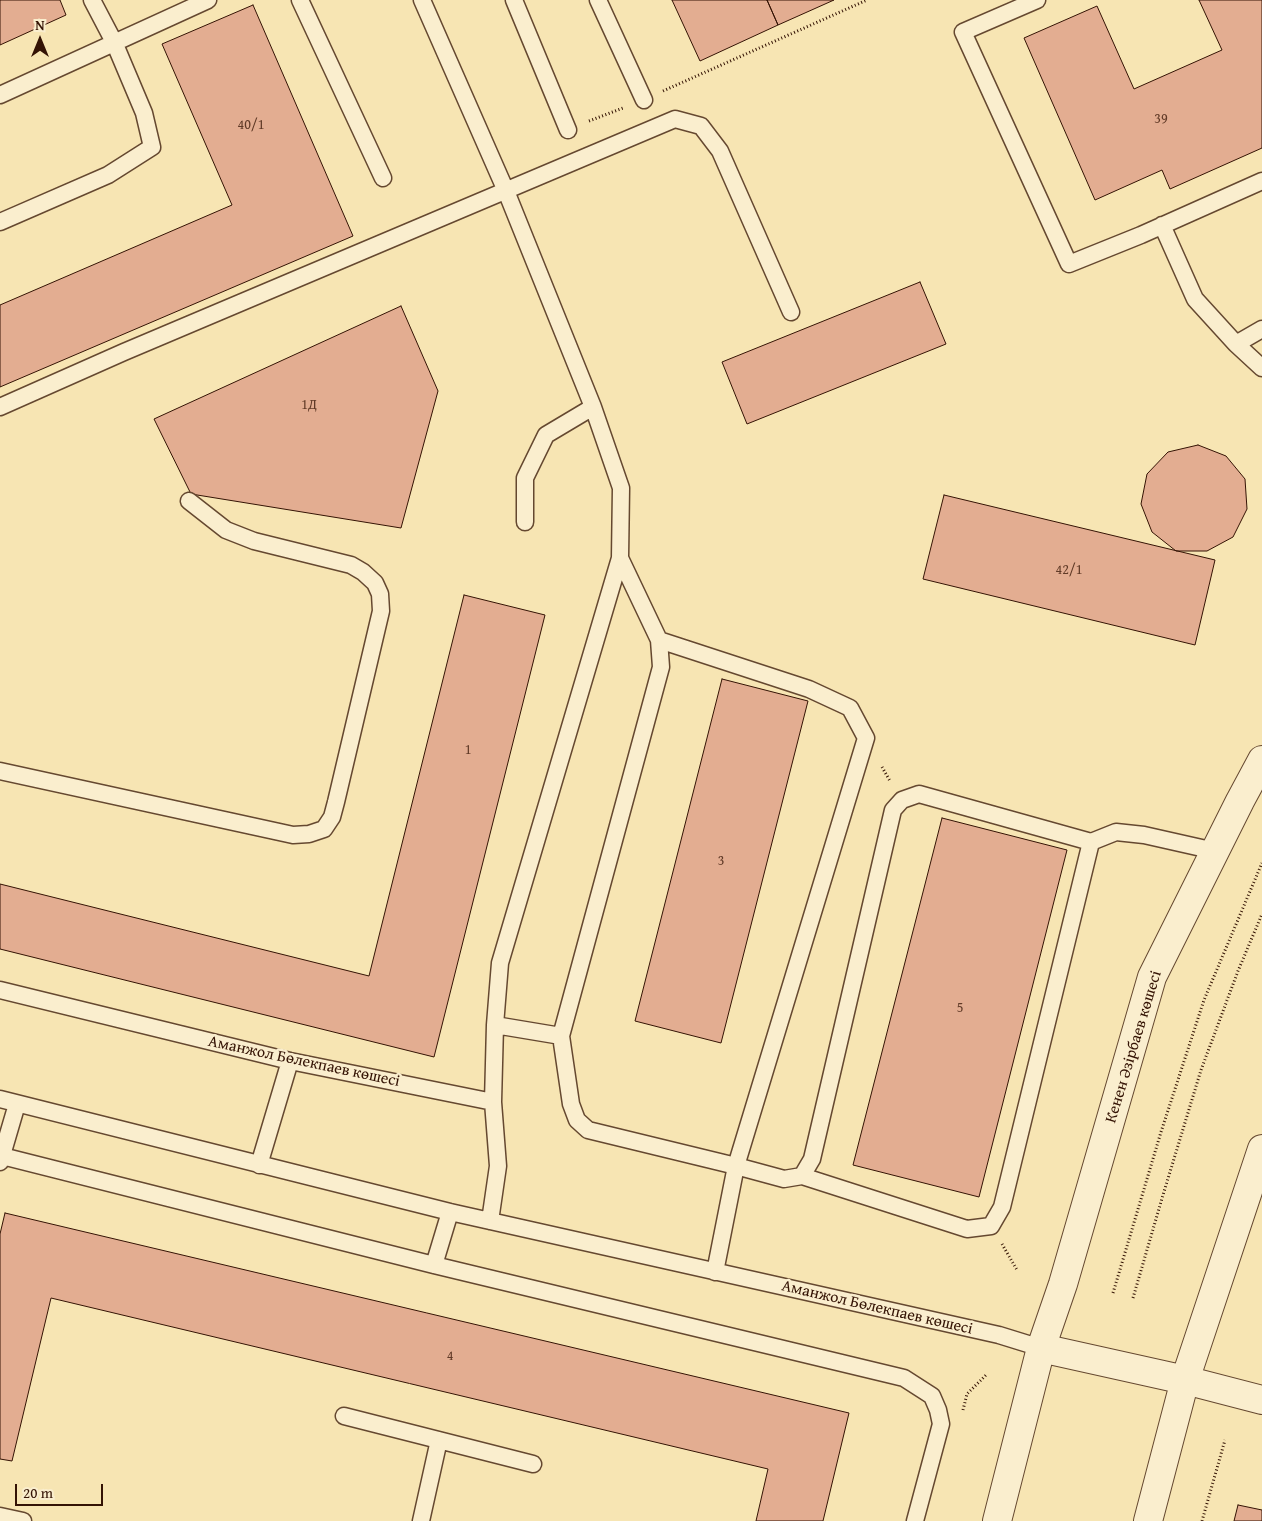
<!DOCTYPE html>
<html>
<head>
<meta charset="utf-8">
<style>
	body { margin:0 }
	#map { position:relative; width:1262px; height:1521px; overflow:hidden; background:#f7e5b3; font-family:"Gentium Book Plus",serif }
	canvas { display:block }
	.north { position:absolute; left:15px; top:15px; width:50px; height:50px; -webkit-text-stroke:4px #faeece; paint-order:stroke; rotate:0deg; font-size:14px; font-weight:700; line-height:20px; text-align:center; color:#341304 }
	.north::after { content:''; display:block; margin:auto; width:18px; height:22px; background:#341304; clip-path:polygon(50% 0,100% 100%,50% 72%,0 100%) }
	.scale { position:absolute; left:15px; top:1484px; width:88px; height:22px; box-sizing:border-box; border:2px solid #341304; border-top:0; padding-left:6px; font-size:15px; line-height:18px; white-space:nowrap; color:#341304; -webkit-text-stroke:4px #faeece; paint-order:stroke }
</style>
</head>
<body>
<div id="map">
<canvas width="1262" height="1521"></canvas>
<div class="north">N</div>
<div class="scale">20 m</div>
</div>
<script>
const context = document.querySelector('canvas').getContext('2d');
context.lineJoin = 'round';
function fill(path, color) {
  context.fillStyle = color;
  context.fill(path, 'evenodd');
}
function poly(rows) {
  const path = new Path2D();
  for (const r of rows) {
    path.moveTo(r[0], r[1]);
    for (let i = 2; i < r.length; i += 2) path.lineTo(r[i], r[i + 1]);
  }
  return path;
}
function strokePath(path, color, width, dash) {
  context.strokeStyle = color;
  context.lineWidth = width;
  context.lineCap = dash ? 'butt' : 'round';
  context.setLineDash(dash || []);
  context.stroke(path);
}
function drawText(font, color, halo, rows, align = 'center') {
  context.font = font + ' "Gentium Book Plus",serif';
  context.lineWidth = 5;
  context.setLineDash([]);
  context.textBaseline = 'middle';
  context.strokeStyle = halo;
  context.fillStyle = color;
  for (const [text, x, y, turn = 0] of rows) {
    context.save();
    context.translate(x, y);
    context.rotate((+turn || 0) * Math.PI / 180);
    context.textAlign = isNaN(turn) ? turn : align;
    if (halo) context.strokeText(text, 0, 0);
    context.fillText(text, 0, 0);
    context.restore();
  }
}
const building = poly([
	[0,0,60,0,66,15,0,45,0,0],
	[672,0,767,0,778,25,700,61,672,0],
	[767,0,834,0,778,25,767,0],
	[1199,0,1262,0,1262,148,1170,189,1162,170,1095,200,1024,38,1097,6,1134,89,1222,50,1199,0],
	[253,5,353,236,0,387,0,305,232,205,162,44,253,5],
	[920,282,946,344,747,424,722,362,920,282],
	[401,306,438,391,401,528,191,494,154,419,401,306],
	[1198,445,1226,456,1245,479,1247,509,1233,537,1207,551,1176,551,1152,532,1141,504,1147,474,1168,452,1198,445],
	[944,495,1215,560,1195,645,923,579,944,495],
	[464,595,545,615,434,1057,0,949,0,884,369,976,464,595],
	[722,679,808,701,721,1043,635,1021,722,679],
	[942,818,1067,850,979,1197,853,1165,942,818],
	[5,1213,849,1413,823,1521,756,1521,768,1469,51,1298,12,1461,0,1459,0,1234,5,1213],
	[1238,1505,1262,1510,1262,1521,1234,1521,1238,1505]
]);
const path = poly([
	[663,91,867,0],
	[589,121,623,108],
	[882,767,890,781],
	[1002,1244,1017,1270],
	[1113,1293,1161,1132,1204,1000,1262,863],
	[1133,1298,1163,1195,1201,1070,1238,971,1262,914],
	[963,1410,967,1394,987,1374],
	[1202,1521,1225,1440]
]);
const service = poly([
	[300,0,383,178],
	[422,0,506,191,593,407,621,488,620,558,500,963,495,1025,493,1102],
	[514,0,568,130],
	[598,0,644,100],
	[1037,0,963,32,1069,264,1141,235,1262,181],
	[0,95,208,0],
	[0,222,108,175,152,147,144,113,114,42,92,0],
	[1162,225,1195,299,1236,344,1262,329],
	[1236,344,1262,368],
	[0,407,124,352,675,119,701,126,720,151,791,312],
	[525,522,525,478,546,435,593,407],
	[0,771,293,835,309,834,324,829,332,817,336,802,381,611,380,594,375,583,363,572,351,565,254,541,226,530,189,501],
	[1091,842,1116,832,1144,835,1215,851],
	[0,990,290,1061,493,1102,498,1166,490,1221],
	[495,1025,561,1036,661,667,659,640,620,558],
	[561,1036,571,1104,577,1120,588,1130,736,1166,866,738,850,708,809,689,659,640],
	[0,1099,450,1212,999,1335,1041,1348],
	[2,1156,434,1265,904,1378,932,1396,938,1410,941,1424,915,1521],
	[0,1162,17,1104],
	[259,1165,290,1061],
	[434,1265,450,1212],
	[715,1272,736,1166,784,1179,802,1176,812,1159,893,810,902,800,919,794,1091,842,1002,1207,991,1226,967,1229,802,1176],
	[344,1416,533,1464],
	[0,1516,23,1521],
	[421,1521,439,1440]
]);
const minor = poly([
	[1041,1348,1185,1380,1262,1400]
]);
const tertiary = poly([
	[997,1521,1041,1348,1063,1284,1152,977,1240,801,1262,760],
	[1148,1521,1185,1380,1262,1149]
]);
const numberNames = [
	["39",1161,119],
	["40/1",251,125],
	["1Д",309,405],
	["42/1",1069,570],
	["1",468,750],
	["3",721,861],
	["5",960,1008],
	["4",450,1356]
];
const streetNames = [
	["Кенен Әзірбаев көшесі",1134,1047,-73],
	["Аманжол Бөлекпаев көшесі",304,1062,12],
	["Аманжол Бөлекпаев көшесі",877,1308,13]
];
fill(building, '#e3ad91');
strokePath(building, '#341304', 1);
strokePath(service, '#654830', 19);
strokePath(minor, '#654830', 30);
strokePath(tertiary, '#654830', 30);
strokePath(path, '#341304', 3, [1, 2.5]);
strokePath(service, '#faeece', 16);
strokePath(minor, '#faeece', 28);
strokePath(tertiary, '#faeece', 28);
drawText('14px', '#603a27', null, numberNames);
drawText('16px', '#341304', '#faeece', streetNames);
</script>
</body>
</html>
